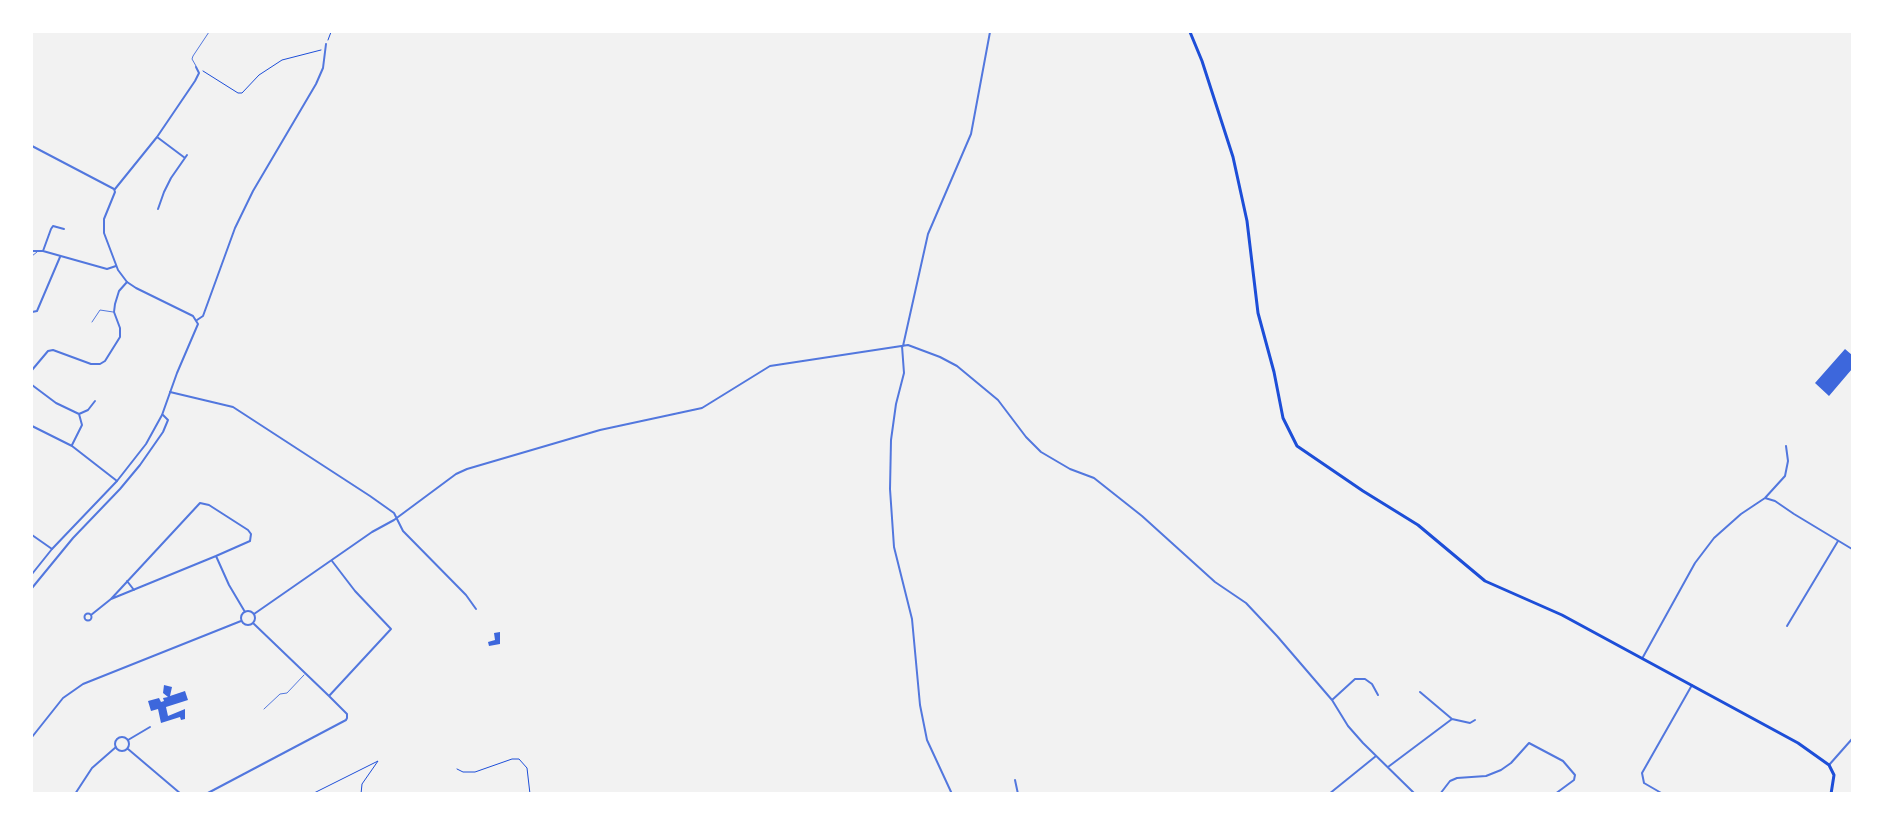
<!DOCTYPE html>
<html>
<head>
<meta charset="utf-8">
<style>
	body { margin:0 }
	#map { position:relative; width:1884px; height:825px; overflow:hidden; background:#f2f2f2; font-family:"Alegreya Sans",sans-serif }
	canvas { display:block }
	.frame { position:absolute; inset:0; border:33px solid #fff; pointer-events:none }
</style>
</head>
<body>
<div id="map">
<canvas width="1884" height="825"></canvas>
<div class="frame"></div>
</div>
<script>
const context = document.querySelector('canvas').getContext('2d');
context.lineJoin = 'round';
function fill(path, color) {
  context.fillStyle = color;
  context.fill(path, 'evenodd');
}
function poly(rows) {
  const path = new Path2D();
  for (const r of rows) {
    if (r.length === 3) {
      path.moveTo(r[0] + r[2], r[1]);
      path.arc(r[0], r[1], r[2], 0, 2 * Math.PI);
      continue;
    }
    path.moveTo(r[0], r[1]);
    for (let i = 2; i < r.length; i += 2) path.lineTo(r[i], r[i + 1]);
  }
  return path;
}
function strokePath(path, color, width, dash) {
  context.strokeStyle = color;
  context.lineWidth = width;
  context.lineCap = dash ? 'butt' : 'round';
  context.setLineDash(dash || []);
  context.stroke(path);
}
const building = poly([
	[1845,349,1852,355,1852,369,1829,396,1815,383],
	[500,632,500,644,489,646,488,642,495,640,494,633],
	[164,685,172,687,170,696,185,691,188,700,166,707,168,716,185,709,185,719,181,720,180,717,161,723,158,709,151,711,148,701,159,698,161,702,164,701,163,698,168,697,163,693]
]);
const path = poly([
	[328,40,331,32],
	[203,71,238,93,242,93,259,75,282,60,321,50],
	[457,769,463,772,475,772,512,759,519,759,527,768,530,794],
	[312,794,378,761,362,784,361,794]
]);
const service = poly([
	[196,66,192,59,193,56,209,32],
	[32,256,37,252],
	[92,322,100,310,113,312],
	[264,709,280,694,287,693,304,675]
]);
const minor = poly([
	[157,137,185,158],
	[115,189,157,137,195,81,199,73,196,67],
	[158,209,164,192,171,178,187,155],
	[32,251,43,251,107,269,116,266],
	[43,251,51,229,53,226,64,229],
	[32,312,37,311,60,257],
	[197,320,203,316,235,228,253,191,316,84,323,68,326,44],
	[902,346,904,373,896,404,891,440,890,489,894,547,912,619,920,705,927,740,952,794],
	[903,346,928,234,971,134,990,32],
	[32,370,48,351,53,350,91,364,100,364,105,361,120,337,120,328,114,312,115,304,119,291,127,282],
	[32,385,56,403,79,414,82,425,72,445],
	[170,392,233,407,370,496,394,513,403,531,466,595,476,609],
	[79,414,88,410,95,401],
	[32,426,72,446,117,481],
	[1765,498,1775,501,1794,514,1852,549],
	[200,503,209,505,248,530,251,534,250,541,216,556,111,599,200,503],
	[32,535,52,549],
	[216,556,229,585,245,612],
	[127,581,134,590],
	[32,588,73,538,120,489,140,465,163,432,168,420,163,415],
	[248,618,7],
	[88,617,3.5],
	[254,614,372,532,394,520,456,474,467,469,600,430,702,408,770,366,908,345,940,357,957,366,998,400,1026,437,1041,452,1070,469,1094,478,1142,516,1215,582,1246,603,1277,636,1332,700,1348,726,1363,743,1415,794],
	[91,615,111,599],
	[1787,626,1838,541],
	[1643,657,1695,563,1714,538,1741,514,1765,498,1785,476,1788,461,1786,446],
	[1420,692,1452,719,1470,723,1475,720],
	[329,696,391,629,355,591,332,561],
	[1332,700,1355,679,1365,679,1372,684,1378,695],
	[32,737,63,698,83,684,241,621],
	[122,744,7],
	[128,740,150,727],
	[128,749,181,794],
	[1829,765,1852,739],
	[1388,767,1452,719],
	[1015,780,1018,794],
	[75,794,92,768,116,747],
	[206,794,346,720,347,718,347,714,329,696,253,623],
	[1329,794,1376,756],
	[1440,794,1450,781,1457,778,1486,776,1501,770,1511,763,1529,743,1563,761,1575,775,1574,780,1555,794],
	[1663,794,1644,783,1642,773,1692,685]
]);
const tertiary = poly([
	[32,146,114,189,115,192,104,219,104,233,118,270,127,282,136,288,193,316,198,324,177,373,162,415,146,444,117,481,52,549,32,574]
]);
const secondary = poly([
	[1190,32,1202,61,1233,157,1247,221,1258,313,1274,372,1283,418,1297,446,1363,491,1418,525,1485,581,1562,615,1798,743,1829,765,1834,775,1831,794]
]);
fill(building, '#3d67dc');
strokePath(path, '#1d4ed8', 1);
strokePath(service, '#5277de', 1);
strokePath(minor, '#5277de', 2);
strokePath(tertiary, '#5277de', 2);
strokePath(secondary, '#1d4ed8', 3);
</script>
</body>
</html>
